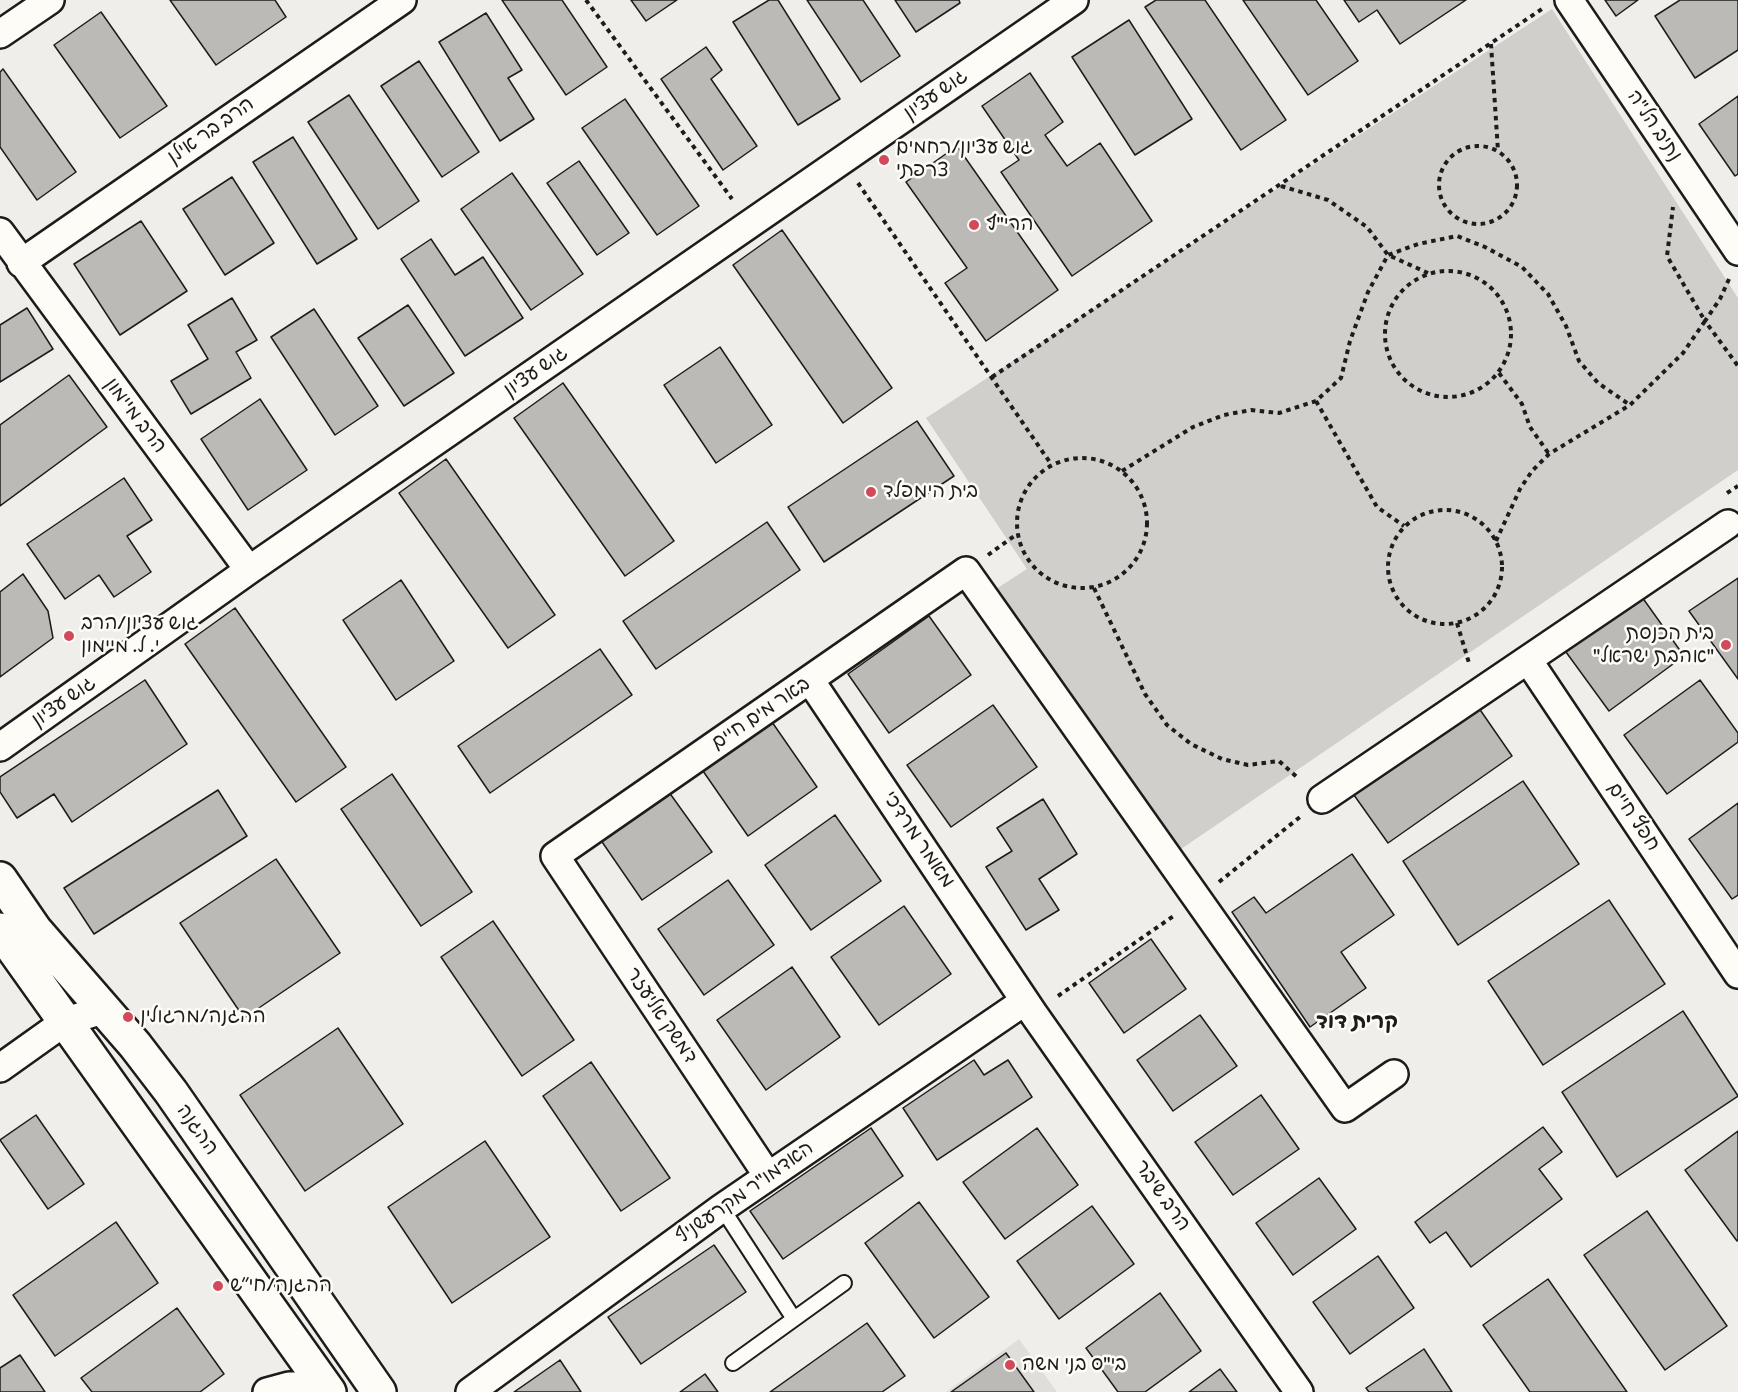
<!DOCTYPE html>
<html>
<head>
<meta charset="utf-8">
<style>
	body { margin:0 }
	canvas { display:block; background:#f0eeea }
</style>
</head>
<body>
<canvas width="1738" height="1392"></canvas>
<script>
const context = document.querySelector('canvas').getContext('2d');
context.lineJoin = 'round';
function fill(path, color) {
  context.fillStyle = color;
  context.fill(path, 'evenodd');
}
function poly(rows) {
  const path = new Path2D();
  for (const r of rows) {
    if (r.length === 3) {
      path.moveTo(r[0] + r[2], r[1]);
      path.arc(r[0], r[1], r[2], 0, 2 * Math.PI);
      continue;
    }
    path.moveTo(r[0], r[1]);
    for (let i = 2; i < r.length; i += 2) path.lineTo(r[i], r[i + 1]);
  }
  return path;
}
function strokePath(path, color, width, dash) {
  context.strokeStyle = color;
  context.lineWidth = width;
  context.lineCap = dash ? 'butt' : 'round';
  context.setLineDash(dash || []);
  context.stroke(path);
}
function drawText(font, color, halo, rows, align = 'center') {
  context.font = font + ' Itim,"Playpen Sans Hebrew",sans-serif';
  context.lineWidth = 5;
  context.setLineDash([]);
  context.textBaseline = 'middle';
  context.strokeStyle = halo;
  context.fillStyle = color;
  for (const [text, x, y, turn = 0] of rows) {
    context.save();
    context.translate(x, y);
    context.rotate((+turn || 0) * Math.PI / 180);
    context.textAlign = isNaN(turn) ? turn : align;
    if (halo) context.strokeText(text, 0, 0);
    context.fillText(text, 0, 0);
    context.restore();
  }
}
const built = poly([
	[1019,1339,1057,1392,946,1392]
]);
const green = poly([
	[1552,9,1738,298,1738,470,1181,849,996,589,1027,569,926,418]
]);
const building = poly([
	[170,0,275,0,286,17,216,65,170,0],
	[502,0,562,0,607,67,566,95,502,0],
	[631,0,677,0,646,21,631,0],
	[769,0,778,0,840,99,798,125,733,22,769,0],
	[807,0,863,0,900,56,861,82,807,0],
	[895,0,959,0,960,3,916,32,895,0],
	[1156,0,1205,0,1286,120,1241,150,1145,7,1156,0],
	[1243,0,1316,0,1358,61,1308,95,1243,0],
	[1344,0,1466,0,1400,44,1377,10,1359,22,1344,0],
	[1605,0,1638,0,1616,16,1605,0],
	[1680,0,1738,0,1738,50,1695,78,1655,16,1680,0],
	[101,12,167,106,120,138,54,45,101,12],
	[486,13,522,70,508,78,534,119,500,141,439,42,486,13],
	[1129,20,1192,119,1135,155,1072,57,1129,20],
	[706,47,722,70,711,79,757,146,723,170,661,79,706,47],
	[419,61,479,152,442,177,381,86,419,61],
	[3,69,76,172,37,200,0,147,0,72,3,69],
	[1030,73,1063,122,1045,135,1067,166,1100,143,1152,221,1072,276,1001,172,1019,160,982,106,1030,73],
	[349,95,419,201,378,229,308,122,349,95],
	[1738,96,1738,174,1735,176,1699,124,1738,96],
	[625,99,699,206,657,235,582,128,625,99],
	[293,137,357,239,317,264,253,162,293,137],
	[957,146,1058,290,986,341,945,283,967,268,906,182,957,146],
	[579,161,629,233,597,255,547,183,579,161],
	[512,173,583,274,531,310,461,209,512,173],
	[232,177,274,243,225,275,183,209,232,177],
	[141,221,187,291,120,335,74,264,141,221],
	[782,230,892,388,843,423,733,265,782,230],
	[431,239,455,275,483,257,523,318,465,356,401,259,431,239],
	[232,298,257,340,236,352,251,378,191,414,171,381,208,359,188,325,232,298],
	[408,305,454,373,404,406,358,338,408,305],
	[27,308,53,349,0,382,0,325,27,308],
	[314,309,378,406,335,435,271,337,314,309],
	[720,347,772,425,716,463,664,385,720,347],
	[69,375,107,427,0,506,0,425,69,375],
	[563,383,674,541,625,576,514,418,563,383],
	[260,399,307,470,248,510,201,439,260,399],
	[917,421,954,476,824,562,788,507,917,421],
	[446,459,555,615,508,648,399,493,446,459],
	[124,478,152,520,127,536,151,572,114,597,99,575,65,599,27,544,124,478],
	[767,522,800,570,656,669,623,621,767,522],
	[23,574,48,611,53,638,0,677,0,592,23,574],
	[1738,578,1738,679,1689,611,1738,578],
	[401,580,454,661,396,700,343,620,401,580],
	[1642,597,1684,656,1609,711,1566,652,1642,597],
	[235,608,346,767,296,802,185,644,235,608],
	[929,616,971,675,889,733,848,674,929,616],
	[600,649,632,695,490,793,458,746,600,649],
	[145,680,187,744,72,822,54,794,17,818,0,792,0,777,145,680],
	[1700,680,1738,733,1738,742,1667,794,1624,735,1700,680],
	[1474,701,1512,756,1388,843,1349,788,1474,701],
	[993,705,1037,767,951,827,907,765,993,705],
	[772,722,817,787,748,836,703,771,772,722],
	[392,774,472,892,421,926,341,809,392,774],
	[1523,781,1579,864,1458,945,1403,861,1523,781],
	[666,788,712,852,642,900,598,836,666,788],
	[218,790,247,836,94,934,64,888,218,790],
	[1043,799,1077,854,1039,879,1059,910,1026,930,986,867,1012,851,997,828,1043,799],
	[1738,803,1738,895,1732,899,1689,839,1738,803],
	[835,815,881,881,811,930,765,865,835,815],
	[1352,854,1394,915,1341,952,1366,988,1310,1027,1232,912,1254,897,1266,913,1352,854],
	[276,859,340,953,244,1018,180,923,276,859],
	[728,880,774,945,704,995,658,929,728,880],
	[1609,900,1665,984,1543,1065,1488,981,1609,900],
	[904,906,951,974,879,1025,831,957,904,906],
	[493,921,574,1040,522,1076,441,957,493,921],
	[1151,939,1186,989,1124,1033,1089,983,1151,939],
	[792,967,840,1037,766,1090,717,1020,792,967],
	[1683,1011,1738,1096,1617,1177,1562,1092,1683,1011],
	[1200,1015,1237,1066,1173,1111,1137,1060,1200,1015],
	[338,1028,403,1124,305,1191,240,1095,338,1028],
	[974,1060,984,1075,1008,1060,1032,1097,937,1160,903,1108,974,1060],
	[591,1062,670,1178,621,1211,543,1096,591,1062],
	[1261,1095,1299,1149,1233,1195,1195,1142,1261,1095],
	[36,1115,84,1184,48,1209,0,1140,36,1115],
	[1543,1127,1562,1152,1539,1169,1562,1199,1471,1267,1446,1232,1430,1243,1415,1222,1543,1127],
	[871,1128,903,1176,783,1259,750,1211,871,1128],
	[1037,1128,1078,1185,1005,1239,963,1182,1037,1128],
	[1738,1131,1738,1240,1737,1241,1685,1170,1738,1131],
	[485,1141,550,1237,452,1303,388,1207,485,1141],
	[1319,1178,1356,1229,1293,1275,1256,1223,1319,1178],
	[919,1202,989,1297,934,1338,865,1243,919,1202],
	[1092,1206,1134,1264,1059,1319,1017,1261,1092,1206],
	[1647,1211,1727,1326,1665,1370,1584,1255,1647,1211],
	[116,1222,158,1283,55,1356,13,1295,116,1222],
	[714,1245,746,1292,641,1364,608,1317,714,1245],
	[1378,1256,1414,1308,1350,1354,1313,1302,1378,1256],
	[1548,1279,1627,1392,1530,1392,1483,1325,1548,1279],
	[1160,1293,1201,1351,1145,1392,1118,1392,1086,1348,1160,1293],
	[177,1308,224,1374,200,1392,92,1392,81,1378,177,1308],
	[867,1323,905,1376,882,1392,770,1392,867,1323],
	[1424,1349,1452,1392,1369,1392,1366,1388,1424,1349],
	[1006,1353,1034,1392,951,1392,1006,1353],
	[20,1355,45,1392,0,1392,0,1368,20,1355],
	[560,1360,581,1392,514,1392,560,1360],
	[1220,1369,1237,1392,1189,1392,1220,1369],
	[705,1374,718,1392,680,1392,705,1374]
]);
const path = poly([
	[586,0,732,199],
	[1491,44,1498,151],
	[1478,185,39],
	[858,183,1051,464],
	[1281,186,1328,200,1367,227,1388,255,1428,273],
	[1448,334,63],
	[1729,279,1720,299,1705,321,1738,366],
	[1499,373,1522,404,1530,427,1549,454],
	[992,377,1542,9],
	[1316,401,1377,507,1404,526],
	[1082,523,65],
	[1122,471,1193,427,1224,415,1251,410,1279,413,1316,401,1341,378,1350,341,1368,292,1388,255,1418,244,1457,236,1485,247,1522,267,1548,294,1566,326,1579,361,1598,383,1630,405],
	[1727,493,1738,486],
	[1445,567,57],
	[1496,541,1520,489,1532,471,1549,454,1630,405,1683,353,1705,321,1667,256,1673,207],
	[988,555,1017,534],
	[1094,588,1145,694,1167,725,1191,744,1222,759,1248,765,1279,761,1299,779],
	[1457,623,1469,663],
	[1219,882,1300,817],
	[1058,996,1175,915]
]);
const lane = poly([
	[722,1208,794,1319],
	[733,1363,844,1283]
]);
const street = poly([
	[1569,0,1738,251],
	[0,34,50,0],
	[0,232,249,570],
	[21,263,402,0],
	[1528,660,1738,974],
	[810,680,1033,1013,1299,1392],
	[0,747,249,570,1074,0],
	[1322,799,1728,524],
	[0,1068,66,1021,103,1010],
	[768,1176,555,856,966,571,1345,1108,1394,1074],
	[267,1392,289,1386,325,1386],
	[470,1392,722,1208,1025,1001]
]);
const secondary = poly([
	[0,879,35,930,135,1045,171,1092,379,1392],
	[0,930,329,1392]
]);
const markers = [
	[884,160,6,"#d1495b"],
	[974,225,6,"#d1495b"],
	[871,492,6,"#d1495b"],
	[69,636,6,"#d1495b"],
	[1726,645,6,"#d1495b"],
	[128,1017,6,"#d1495b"],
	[218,1286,6,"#d1495b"],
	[1010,1365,6,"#d1495b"]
];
const streetNames = [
	["גוש עציון",936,95,-35],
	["נתיב הל\"ה",1654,126,56],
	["הרב בר אילן",211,131,-35],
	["גוש עציון",536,372,-35],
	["הרב מיימון",135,416,53],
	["גוש עציון",64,702,-35],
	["באר מים חיים",761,714,-34],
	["חפץ חיים",1633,817,56],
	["מאמר מרדכי",918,840,56],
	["דמשק אליעזר",661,1016,56],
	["ההגנה",197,1130,55],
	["האדמו\"ר מקרעשניף",745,1193,-35],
	["הרב שיבר",1162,1196,55]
];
const poiNames = [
	["גוש עציון/רחמים",896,148],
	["צרפתי",896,171],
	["הרי\"ף",986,225],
	["בית הימפלד",883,492],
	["גוש עציון/הרב",81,624],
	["י. ל. מיימון",81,647],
	["בית הכנסת",1714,634,"right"],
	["\"אהבת ישראל\"",1714,657,"right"],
	["ההגנה/מרגולין",140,1017],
	["ההגנה/חי״ש",230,1286],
	["בי\"ס בני משה",1022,1365]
];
const neighbourhoodNames = [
	["קרית דוד",1357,1023]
];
fill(built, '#e0deda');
fill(green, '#d0cfcc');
fill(building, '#bbbab6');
strokePath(building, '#1c1c1c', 1.5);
strokePath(lane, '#1c1c1c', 18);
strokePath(street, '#1c1c1c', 32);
strokePath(secondary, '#1c1c1c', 38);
strokePath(path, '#1c1c1c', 4, [4.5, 4.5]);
strokePath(lane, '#fdfcf7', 14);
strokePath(street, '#fdfcf7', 27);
strokePath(secondary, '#fdfcf7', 33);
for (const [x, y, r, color] of markers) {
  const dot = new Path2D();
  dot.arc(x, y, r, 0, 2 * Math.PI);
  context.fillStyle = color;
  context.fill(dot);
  strokePath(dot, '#fdfcf7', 2);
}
drawText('20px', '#1c1c1c', '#fdfcf7', streetNames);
drawText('20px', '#1c1c1c', '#fdfcf7', poiNames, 'left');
drawText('bold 21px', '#1c1c1c', '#fdfcf7', neighbourhoodNames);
</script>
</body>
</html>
